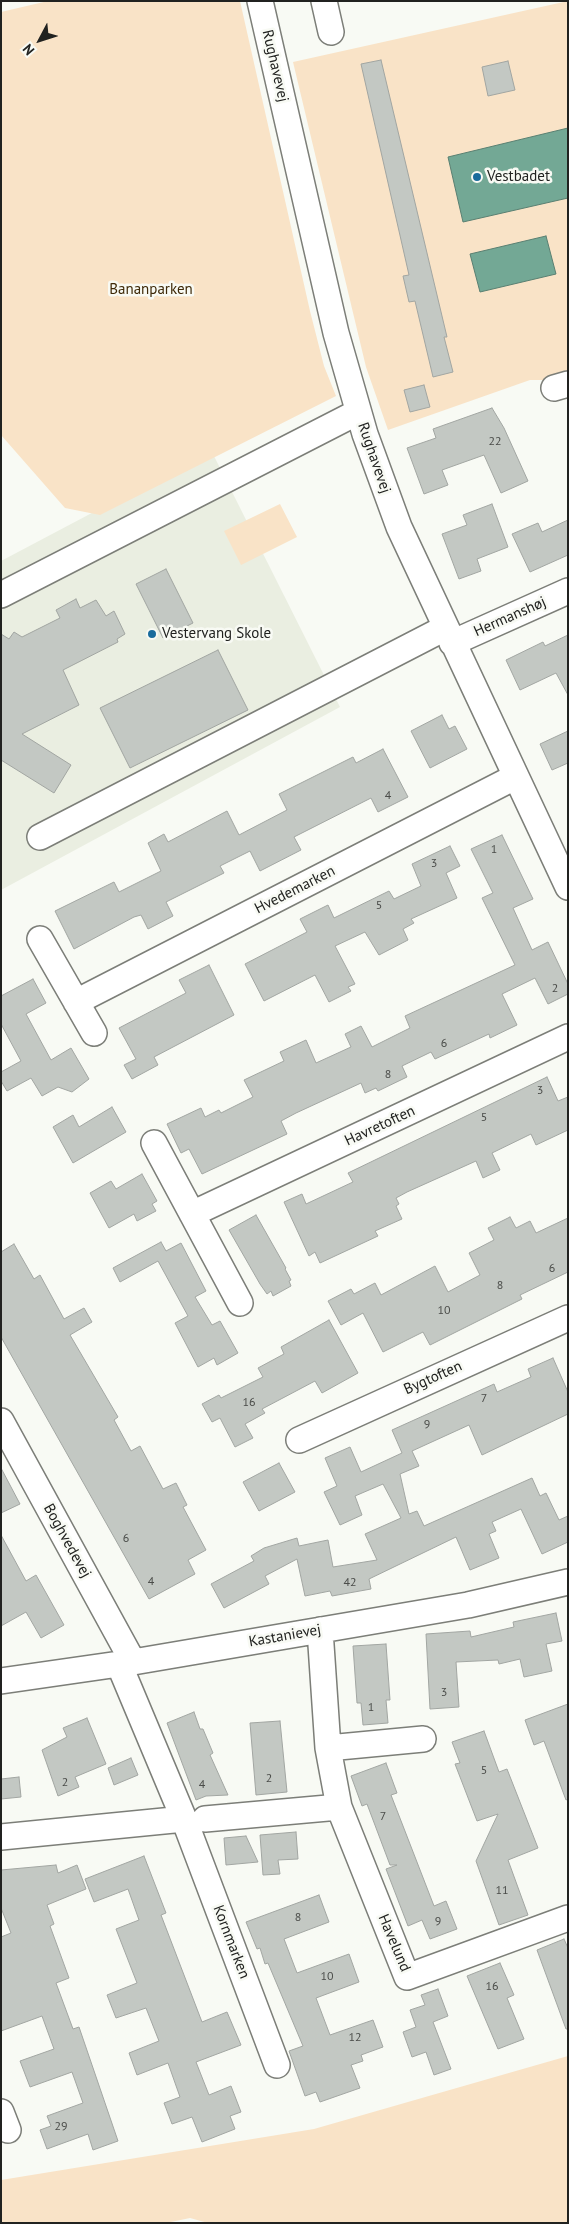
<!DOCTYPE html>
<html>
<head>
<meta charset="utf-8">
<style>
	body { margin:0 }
	#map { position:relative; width:569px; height:2224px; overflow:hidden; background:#f8faf4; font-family:"PT Sans",sans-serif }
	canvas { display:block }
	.frame { position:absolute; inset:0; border:2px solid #212220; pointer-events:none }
	.north { position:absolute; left:15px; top:15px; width:50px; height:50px; -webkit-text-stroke:4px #f8faf4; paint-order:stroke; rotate:230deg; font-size:14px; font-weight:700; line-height:20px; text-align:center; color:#212220 }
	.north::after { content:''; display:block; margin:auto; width:18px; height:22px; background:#212220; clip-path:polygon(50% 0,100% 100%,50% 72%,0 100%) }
</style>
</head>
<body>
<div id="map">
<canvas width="569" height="2224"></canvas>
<div class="frame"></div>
<div class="north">N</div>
</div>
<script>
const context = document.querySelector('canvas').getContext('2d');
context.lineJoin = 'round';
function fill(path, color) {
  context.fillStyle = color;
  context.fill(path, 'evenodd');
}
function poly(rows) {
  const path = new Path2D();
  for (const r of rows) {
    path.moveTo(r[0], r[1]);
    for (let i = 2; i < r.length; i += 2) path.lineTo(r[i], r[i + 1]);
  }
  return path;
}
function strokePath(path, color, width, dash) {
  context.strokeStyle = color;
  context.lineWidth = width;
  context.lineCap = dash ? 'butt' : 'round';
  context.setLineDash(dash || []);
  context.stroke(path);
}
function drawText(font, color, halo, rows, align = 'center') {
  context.font = font + ' "PT Sans",sans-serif';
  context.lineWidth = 5;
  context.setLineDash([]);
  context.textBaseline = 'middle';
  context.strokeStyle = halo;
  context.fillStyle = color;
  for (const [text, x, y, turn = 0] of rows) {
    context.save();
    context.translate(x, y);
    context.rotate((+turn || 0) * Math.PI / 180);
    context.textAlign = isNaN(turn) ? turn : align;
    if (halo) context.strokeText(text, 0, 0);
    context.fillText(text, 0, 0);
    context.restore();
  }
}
const built = poly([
	[211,450,340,707,1,890,1,561]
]);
const green = poly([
	[48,1,240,1,310,311,324,366,336,396,100,515,65,508,1,435,1,12],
	[568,1,568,375,553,380,530,380,388,430,366,367,293,62],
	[280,504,297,537,241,565,224,531],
	[568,2056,568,2223,208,2223,190,2218,166,2223,1,2223,1,2180,314,2129]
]);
const water = poly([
	[568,128,568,198,463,222,448,157,568,128],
	[546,236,556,274,480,292,470,254,546,236]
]);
const building = poly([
	[381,60,447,337,444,337,453,372,433,377,415,301,409,302,403,276,409,275,361,64,381,60],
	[508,61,515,90,488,96,482,67,508,61],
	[424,385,430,407,410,412,404,390,424,385],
	[492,408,504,428,528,481,501,493,484,455,442,470,448,485,424,494,407,448,436,438,433,429,492,408],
	[492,504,508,547,477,559,481,571,459,579,442,534,467,525,463,515,492,504],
	[568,520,568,555,530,572,512,534,538,523,542,532,568,520],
	[166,569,193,623,163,638,136,584,166,569],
	[76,599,80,608,96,600,106,616,114,611,125,634,117,639,118,642,63,670,79,705,22,734,71,765,54,793,1,760,1,634,9,639,14,632,22,637,60,618,56,610,76,599],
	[568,635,568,695,556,673,520,690,506,660,543,642,545,646,568,635],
	[218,650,248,710,130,768,100,708,218,650],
	[442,715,449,729,455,726,467,749,430,768,411,731,442,715],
	[568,731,568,763,552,770,540,744,568,731],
	[383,749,408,797,378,812,371,798,294,837,301,850,260,871,250,851,220,866,224,873,166,902,173,916,148,929,141,915,134,917,74,949,55,911,114,882,119,892,161,871,148,843,164,834,168,842,227,811,239,835,287,810,279,794,353,757,356,763,383,749],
	[502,835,533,899,513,908,532,950,548,942,568,984,568,994,548,1004,535,978,502,994,517,1025,490,1038,489,1034,435,1059,431,1052,402,1066,407,1077,378,1091,376,1088,365,1093,361,1083,296,1113,281,1121,287,1134,202,1174,189,1149,181,1153,167,1124,201,1108,205,1117,219,1110,221,1113,253,1097,244,1080,284,1061,280,1052,306,1040,316,1063,351,1047,345,1034,361,1026,372,1047,410,1028,405,1016,515,965,482,898,493,893,471,849,502,835],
	[450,846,460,866,446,873,457,898,411,919,414,923,403,929,408,940,379,955,365,932,335,946,355,984,348,987,351,991,329,1002,315,975,264,1001,245,964,307,932,300,919,328,905,334,918,389,891,394,899,421,886,412,864,450,846],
	[209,965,234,1015,154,1057,158,1065,132,1079,124,1065,136,1059,119,1028,186,993,179,980,209,965],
	[33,979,46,1003,26,1014,51,1060,71,1048,89,1079,72,1092,58,1087,42,1096,31,1078,7,1091,1,1081,1,1072,21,1061,1,1024,1,996,33,979],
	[547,1077,558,1101,568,1097,568,1130,536,1145,531,1134,492,1153,500,1170,483,1178,476,1161,407,1192,396,1198,399,1204,396,1206,402,1219,375,1231,378,1236,320,1263,315,1252,309,1256,284,1202,302,1194,306,1204,353,1182,348,1173,547,1077],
	[112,1107,126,1132,73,1163,53,1127,73,1115,79,1127,112,1107],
	[142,1174,157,1201,152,1204,156,1211,137,1221,134,1214,109,1228,90,1193,111,1181,116,1189,142,1174],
	[256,1215,286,1268,285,1269,291,1280,289,1281,291,1286,273,1296,271,1291,267,1294,260,1284,229,1230,256,1215],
	[510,1217,516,1228,530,1221,536,1233,568,1218,568,1272,520,1295,522,1299,430,1345,423,1332,383,1352,363,1313,341,1325,328,1301,351,1289,354,1294,375,1283,381,1295,435,1266,448,1292,480,1275,469,1253,494,1240,488,1228,510,1217],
	[161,1242,166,1251,181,1243,206,1291,195,1297,212,1325,220,1321,238,1353,217,1365,214,1358,198,1367,175,1323,188,1316,158,1261,120,1282,113,1268,161,1242],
	[14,1244,34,1279,40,1275,64,1319,84,1308,92,1322,70,1335,118,1417,114,1420,131,1451,140,1446,163,1489,176,1483,187,1505,183,1507,206,1550,188,1560,195,1574,149,1599,1,1337,1,1252,14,1244],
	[329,1320,358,1373,322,1393,315,1381,262,1409,265,1413,245,1424,253,1438,235,1447,220,1418,212,1422,202,1404,219,1395,221,1398,263,1377,258,1368,284,1354,281,1347,329,1320],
	[553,1358,568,1392,568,1414,482,1455,469,1425,412,1451,419,1466,400,1474,409,1514,417,1511,424,1526,532,1478,540,1496,546,1493,559,1520,568,1516,568,1542,542,1554,521,1509,492,1522,496,1531,489,1534,499,1558,470,1570,456,1537,369,1579,371,1589,332,1596,330,1591,305,1596,297,1559,265,1576,269,1584,224,1608,211,1584,254,1561,251,1556,264,1548,297,1538,299,1546,328,1540,333,1567,377,1560,365,1534,401,1518,383,1484,355,1496,362,1515,340,1525,324,1492,337,1486,325,1458,350,1447,361,1472,402,1453,392,1430,494,1384,497,1392,531,1377,528,1369,553,1358],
	[279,1463,295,1492,259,1511,243,1482,279,1463],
	[1,1468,20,1504,1,1513,1,1468],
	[1,1535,26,1581,36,1575,64,1625,41,1638,26,1612,1,1626,1,1535],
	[556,1613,562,1641,546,1644,552,1671,524,1677,520,1659,499,1664,498,1660,456,1662,459,1707,430,1709,426,1634,470,1631,471,1637,514,1627,513,1622,556,1613],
	[386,1644,390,1700,386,1700,388,1723,363,1725,361,1703,357,1703,353,1646,386,1644],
	[568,1704,568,1799,566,1800,544,1741,534,1745,525,1720,568,1704],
	[194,1712,200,1729,203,1729,213,1753,210,1755,228,1795,206,1796,196,1800,167,1723,194,1712],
	[87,1718,106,1764,75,1777,79,1787,58,1796,42,1750,67,1737,63,1728,87,1718],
	[280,1721,287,1792,256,1795,250,1723,280,1721],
	[484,1731,499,1772,507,1769,538,1848,508,1860,528,1915,499,1925,476,1861,498,1814,477,1821,455,1764,460,1763,452,1742,484,1731],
	[131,1758,138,1775,114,1785,108,1768,131,1758],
	[386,1763,397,1793,391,1795,434,1906,446,1901,457,1929,430,1939,422,1920,408,1926,386,1869,397,1865,390,1865,367,1804,362,1806,351,1776,386,1763],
	[19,1777,21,1797,1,1799,1,1779,19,1777],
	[296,1832,298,1859,278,1860,280,1874,263,1875,260,1835,296,1832],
	[246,1836,258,1862,226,1865,224,1838,246,1836],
	[144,1856,166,1913,161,1915,202,2022,227,2012,241,2045,196,2062,209,2095,231,2086,241,2112,230,2116,235,2129,202,2142,192,2117,172,2124,164,2103,180,2097,168,2063,137,2075,129,2053,159,2041,146,2008,116,2018,107,1995,137,1983,116,1929,139,1920,128,1889,94,1902,85,1879,144,1856],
	[56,1865,58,1873,77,1865,86,1889,47,1905,54,1924,50,1926,69,1978,56,1983,73,2029,79,2027,118,2141,93,2150,88,2134,47,2149,40,2130,51,2126,47,2116,83,2103,72,2072,30,2087,20,2061,54,2049,42,2016,1,2031,1,1937,11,1933,1,1908,1,1870,56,1865],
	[319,1895,329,1922,284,1939,297,1973,349,1954,359,1982,316,1998,330,2035,373,2020,383,2047,361,2055,363,2061,351,2065,360,2088,320,2102,316,2092,305,2096,289,2051,303,2046,268,1963,265,1964,260,1948,257,1949,246,1922,319,1895],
	[564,1939,568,1948,568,2029,566,2029,537,1950,564,1939],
	[500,1963,514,1995,507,1998,524,2039,498,2049,467,1976,500,1963],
	[438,1989,448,2016,433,2022,451,2069,434,2075,426,2052,412,2057,403,2032,416,2027,410,2010,425,2005,421,1995,438,1989]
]);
const minor = poly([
	[260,1,336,333,365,434,399,527,568,887],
	[324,1,331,32],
	[554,388,568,384],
	[1,595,358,412],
	[452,643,568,591],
	[40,837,445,628],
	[40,939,94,1033],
	[76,1002,515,777],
	[154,1143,240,1303],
	[192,1214,568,1037],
	[1,1421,133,1662],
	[299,1440,568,1318],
	[320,1630,328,1748,339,1807,407,1977,568,1918],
	[119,1664,184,1819,277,2065],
	[1,1681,133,1662,468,1605,568,1582],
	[328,1748,423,1739],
	[205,1819,339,1807],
	[1,1837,184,1819],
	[1,2112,8,2130]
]);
const markers = [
	[477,177,5,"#196b9c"],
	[152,634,5,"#196b9c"]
];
const numberNames = [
	["22",495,442],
	["4",388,796],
	["1",494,850],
	["3",434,864],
	["5",379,906],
	["2",555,989],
	["6",444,1044],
	["8",388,1075],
	["3",540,1091],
	["5",484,1118],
	["6",552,1269],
	["8",500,1286],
	["10",444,1311],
	["7",484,1399],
	["16",249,1403],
	["9",427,1425],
	["6",126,1539],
	["4",151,1582],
	["42",350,1583],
	["3",444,1693],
	["1",371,1708],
	["5",484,1771],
	["2",269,1779],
	["2",65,1783],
	["4",202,1785],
	["7",383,1817],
	["11",502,1891],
	["8",298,1918],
	["9",438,1922],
	["10",327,1977],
	["16",492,1987],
	["12",355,2038],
	["29",61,2127]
];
const streetNames = [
	["Rughavevej",275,66,77],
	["Rughavevej",374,458,71],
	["Hermanshøj",510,617,-24],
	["Hvedemarken",295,890,-27],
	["Havretoften",380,1126,-25],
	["Bygtoften",433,1378,-24],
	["Boghvedevej",67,1541,61],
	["Kastanievej",285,1636,-10],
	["Kornmarken",231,1942,69],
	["Havelund",394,1943,67]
];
const poiNames = [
	["Vestbadet",487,177],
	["Vestervang Skole",162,634]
];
const parkNames = [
	["Bananparken",151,290]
];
fill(built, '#eaeee1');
fill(green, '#f9e3c7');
fill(water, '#73a895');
strokePath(water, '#5a8072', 1);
fill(building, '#c3c8c3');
strokePath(building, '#a2a6a2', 1);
strokePath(minor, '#7c7e78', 28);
strokePath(minor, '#fff', 25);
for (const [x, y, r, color] of markers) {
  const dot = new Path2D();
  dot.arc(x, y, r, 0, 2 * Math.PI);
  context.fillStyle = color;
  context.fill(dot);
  strokePath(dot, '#f8faf4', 2);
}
drawText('12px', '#4a4c49', null, numberNames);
drawText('15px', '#212220', '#f8faf4', streetNames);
drawText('15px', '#212220', '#f8faf4', poiNames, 'left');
drawText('15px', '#3e2908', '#f8faf4', parkNames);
</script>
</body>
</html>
